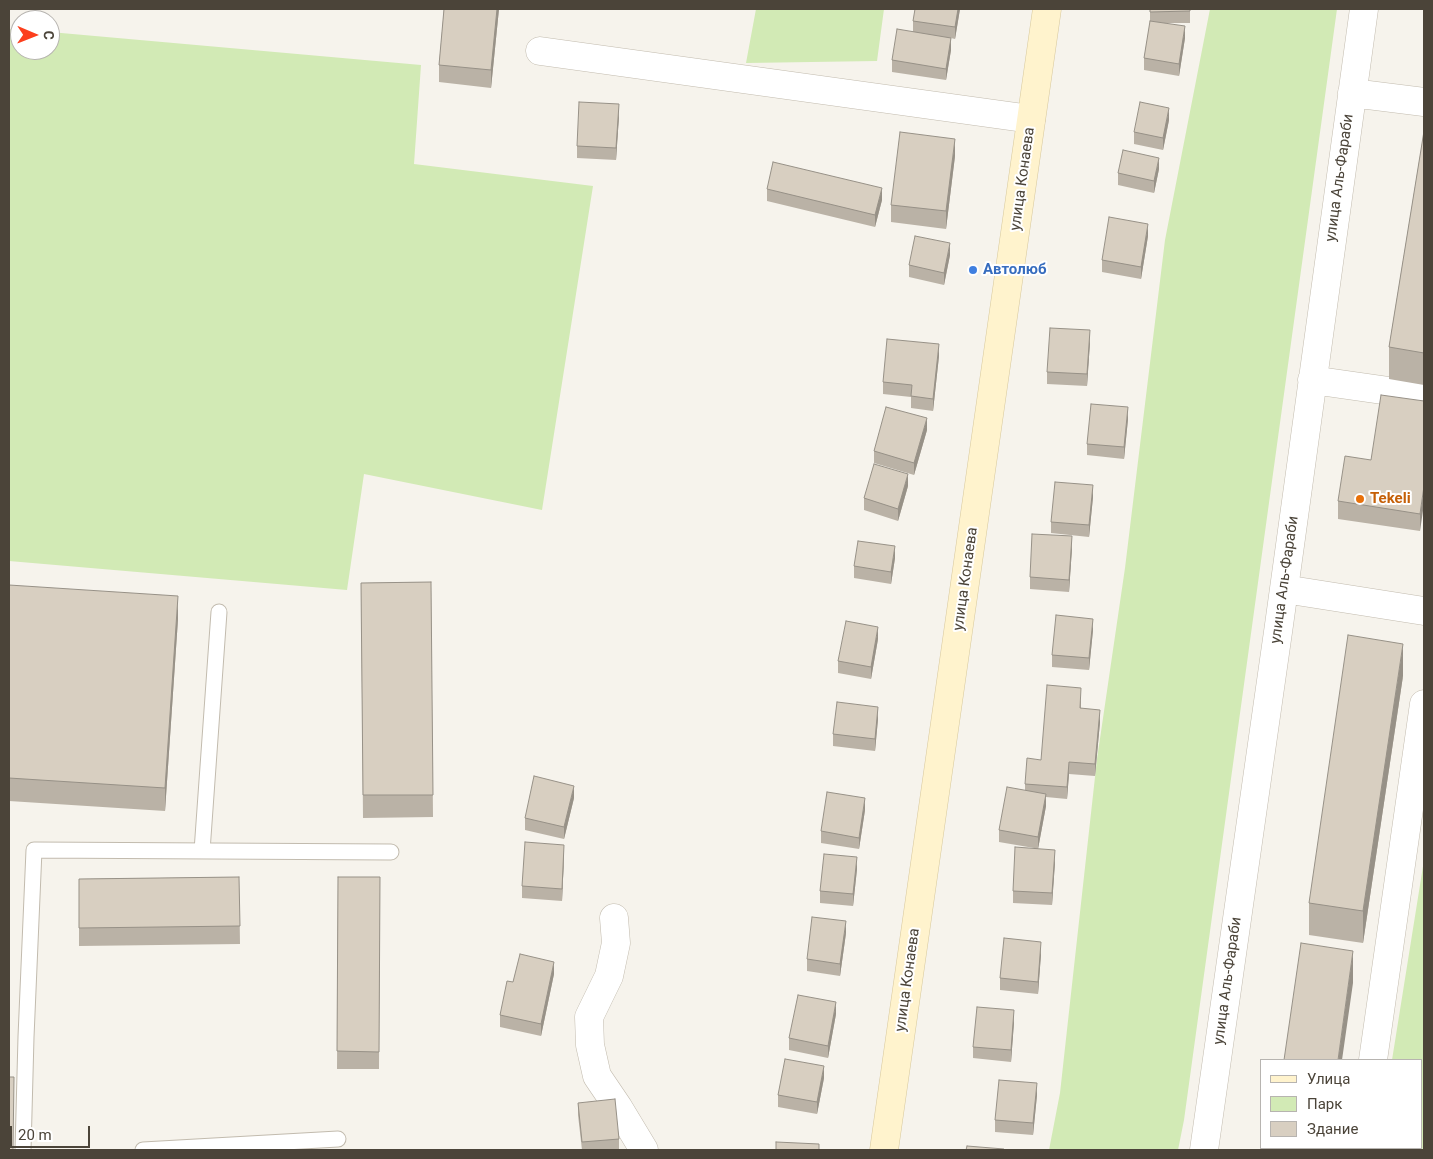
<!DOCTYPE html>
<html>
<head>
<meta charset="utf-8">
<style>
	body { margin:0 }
	#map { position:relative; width:1433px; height:1159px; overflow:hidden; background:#f6f3ec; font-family:Roboto,sans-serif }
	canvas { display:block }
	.frame { position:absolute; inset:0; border:10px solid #4b4439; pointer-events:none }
	.legend { position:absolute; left:1260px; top:1059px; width:162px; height:90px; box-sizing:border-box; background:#fff; border:1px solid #b7b4b0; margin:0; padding:6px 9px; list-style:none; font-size:15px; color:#4b4439 }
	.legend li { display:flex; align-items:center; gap:10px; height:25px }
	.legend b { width:25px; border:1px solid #b7b4b0 }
	.north { position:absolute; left:10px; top:10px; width:50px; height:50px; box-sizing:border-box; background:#fff; border:1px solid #b7b4b0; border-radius:50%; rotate:91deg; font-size:14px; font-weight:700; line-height:20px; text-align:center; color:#4b4439 }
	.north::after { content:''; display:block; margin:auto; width:18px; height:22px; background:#fc3f1d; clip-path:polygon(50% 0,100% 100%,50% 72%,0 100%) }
	.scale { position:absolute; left:10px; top:1126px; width:80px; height:22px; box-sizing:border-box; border:2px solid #4b4439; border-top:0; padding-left:6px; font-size:15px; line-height:18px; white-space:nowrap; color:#4b4439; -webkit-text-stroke:4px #fff; paint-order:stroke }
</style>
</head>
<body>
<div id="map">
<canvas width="1433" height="1159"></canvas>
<div class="frame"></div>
<ul class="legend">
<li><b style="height:6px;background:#fff3cd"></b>Улица</li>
<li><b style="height:14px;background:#d2eab5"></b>Парк</li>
<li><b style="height:14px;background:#d8cfc1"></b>Здание</li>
</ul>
<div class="north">С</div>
<div class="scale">20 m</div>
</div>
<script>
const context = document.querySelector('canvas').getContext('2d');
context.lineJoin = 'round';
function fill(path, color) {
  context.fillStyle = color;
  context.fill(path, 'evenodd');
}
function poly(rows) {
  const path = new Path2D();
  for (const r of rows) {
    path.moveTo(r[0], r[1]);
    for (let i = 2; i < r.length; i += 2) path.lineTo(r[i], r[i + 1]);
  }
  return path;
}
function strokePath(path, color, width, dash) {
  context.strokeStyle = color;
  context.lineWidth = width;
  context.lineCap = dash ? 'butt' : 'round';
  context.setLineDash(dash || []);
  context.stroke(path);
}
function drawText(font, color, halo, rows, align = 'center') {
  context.font = font + ' Roboto,sans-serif';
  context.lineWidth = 4;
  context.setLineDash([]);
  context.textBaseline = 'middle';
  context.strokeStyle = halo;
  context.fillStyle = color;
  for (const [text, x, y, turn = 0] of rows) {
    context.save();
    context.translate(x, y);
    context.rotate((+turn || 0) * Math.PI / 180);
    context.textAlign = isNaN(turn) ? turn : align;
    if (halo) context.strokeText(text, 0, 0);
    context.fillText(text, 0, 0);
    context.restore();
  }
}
const green = poly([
	[756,9,884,9,877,61,746,63],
	[1210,9,1337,9,1184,1120,1178,1150,1049,1150,1060,1093,1097,759,1125,568,1165,240],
	[9,29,20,30,20,50,50,50,50,32,421,65,414,164,593,186,542,510,364,474,347,590,9,561],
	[1424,860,1424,1149,1412,1148,1422,1148,1422,1060,1392,1060]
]);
const service = poly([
	[202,851,219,612],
	[23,1150,26,1037,34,850,391,852],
	[143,1150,338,1139]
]);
const minor = poly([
	[540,51,1031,119],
	[1352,93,1424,102],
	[1312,380,1424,396],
	[1284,589,1424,611],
	[614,918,616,943,609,976,589,1017,590,1045,597,1076,618,1107,644,1150],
	[1373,1060,1424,704],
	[1204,1150,1279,625,1364,9],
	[1360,1150,1361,1148]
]);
const secondary = poly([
	[884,1150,1047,9]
]);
const wall = poly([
	[444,9,499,9,491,88,439,82,439,65],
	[960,9,955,39,951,38,951,50,946,80,892,72,892,60,913,32,913,21],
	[1150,9,1190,9,1190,23,1166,23,1185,38,1179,76,1144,70,1144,58,1150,23],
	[619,116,616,160,577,158,577,146],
	[1169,120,1163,150,1134,144,1134,132],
	[1424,131,1424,385,1389,379,1389,347],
	[955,156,946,229,891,222,891,205],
	[1159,169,1154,193,1118,185,1118,173],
	[767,189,882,200,875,227,767,201],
	[1148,236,1141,279,1102,272,1102,260],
	[950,255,944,285,909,277,909,265],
	[1090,342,1087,386,1047,384,1047,372],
	[939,356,933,411,911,408,911,397,883,394,883,382],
	[1424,401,1420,531,1338,519,1338,501,1371,460],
	[1128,419,1124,459,1087,455,1087,444],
	[927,430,914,475,874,463,874,451],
	[908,486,898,521,864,510,864,498],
	[1093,497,1089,537,1051,533,1051,522],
	[1072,548,1069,592,1030,589,1030,577],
	[895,558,891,584,854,578,854,566],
	[431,582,433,817,363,818,361,583],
	[9,585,178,619,165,811,9,801],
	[1093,630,1089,670,1052,667,1052,655],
	[878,639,871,679,838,673,838,661],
	[1403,676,1363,943,1309,935,1309,903],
	[1081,700,1081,708,1100,722,1095,776,1069,774,1067,799,1046,797,1046,806,1038,849,1055,862,1052,905,1013,903,1013,891,1034,848,999,842,999,830,1025,790,1025,784],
	[878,719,875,751,833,746,833,734],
	[574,798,564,839,525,830,525,818],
	[865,810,859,849,821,843,821,831],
	[564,857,562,901,522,898,522,886],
	[857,869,853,906,820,903,820,891],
	[239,877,240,944,79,946,79,879],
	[338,877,380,877,379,1069,337,1069],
	[846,933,840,976,807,971,807,959],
	[1041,954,1038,994,1000,990,1000,978],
	[554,974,541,1036,500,1027,500,1015,513,982],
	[836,1014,828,1058,789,1050,789,1038],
	[1014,1022,1011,1062,973,1058,973,1047],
	[824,1078,817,1114,778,1107,778,1095],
	[1037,1095,1033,1135,995,1132,995,1120],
	[578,1103,619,1139,619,1150,582,1150,578,1115]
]);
const shadedWall = poly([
	[497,9,499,9,491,88,491,70],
	[958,9,960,9,955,39,955,27],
	[1185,26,1185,38,1179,76,1179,64],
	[951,38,951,50,946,80,946,69],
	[619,104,619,116,616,160,616,148],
	[1169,108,1169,120,1163,150,1163,138],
	[955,139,955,156,946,229,946,211],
	[1159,158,1159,169,1154,193,1154,181],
	[882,188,882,200,875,227,875,215],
	[1148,224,1148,236,1141,279,1141,267],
	[950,243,950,255,944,285,944,273],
	[1090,330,1090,342,1087,386,1087,374],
	[939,344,939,356,933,411,933,399],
	[1128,407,1128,419,1124,459,1124,447],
	[927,418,927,430,914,475,914,463],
	[908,474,908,486,898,521,898,509],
	[1093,485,1093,497,1089,537,1089,525],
	[1424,486,1424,504,1420,531,1420,514],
	[1072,536,1072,548,1069,592,1069,580],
	[895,546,895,558,891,584,891,572],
	[178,596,178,619,165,811,165,788],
	[1093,619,1093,630,1089,670,1089,658],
	[878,627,878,639,871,679,871,667],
	[1403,644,1403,676,1363,943,1363,911],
	[878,707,878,719,875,751,875,739],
	[1100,710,1100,722,1095,776,1095,764],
	[1069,762,1069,774,1067,799,1067,787],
	[574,786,574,798,564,839,564,827],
	[1046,794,1046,806,1038,849,1038,837],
	[865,798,865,810,859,849,859,838],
	[564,845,564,857,562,901,562,889],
	[1055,850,1055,862,1052,905,1052,893],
	[857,857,857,869,853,906,853,894],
	[846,921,846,933,840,976,840,964],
	[1041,942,1041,954,1038,994,1038,982],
	[1353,951,1353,983,1342,1060,1338,1060],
	[554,962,554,974,541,1036,541,1024],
	[836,1002,836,1014,828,1058,828,1046],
	[1014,1010,1014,1022,1011,1062,1011,1050],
	[824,1066,824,1078,817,1114,817,1102],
	[1037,1083,1037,1095,1033,1135,1033,1123],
	[1325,1148,1330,1148,1329,1150,1325,1150]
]);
const building = poly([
	[444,9,497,9,491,70,439,65,444,9],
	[915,9,958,9,955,27,913,21,915,9],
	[1150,9,1190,9,1190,11,1150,12,1150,9],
	[1150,21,1185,26,1179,64,1144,58,1150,21],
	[897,29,951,38,946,69,892,60,897,29],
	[579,102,619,104,616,148,577,146,579,102],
	[1140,102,1169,108,1163,138,1134,132,1140,102],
	[1424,131,1424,353,1389,347,1424,131],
	[900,132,955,139,946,211,891,205,900,132],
	[1123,150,1159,158,1154,181,1118,173,1123,150],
	[773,162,882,188,875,215,767,189,773,162],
	[1109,217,1148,224,1141,267,1102,260,1109,217],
	[915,236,950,243,944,273,909,265,915,236],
	[1050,328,1090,330,1087,374,1047,372,1050,328],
	[887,339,939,344,933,399,911,396,912,385,883,382,887,339],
	[1381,395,1424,401,1424,486,1420,514,1338,501,1345,456,1371,460,1381,395],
	[1091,404,1128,407,1124,447,1087,444,1091,404],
	[886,407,927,418,914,463,874,451,886,407],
	[874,464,908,474,898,509,864,498,874,464],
	[1055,482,1093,485,1089,525,1051,522,1055,482],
	[1032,534,1072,536,1069,580,1030,577,1032,534],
	[858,541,895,546,891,572,854,566,858,541],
	[431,582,433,795,363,795,361,583,431,582],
	[9,585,178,596,165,788,9,778,9,585],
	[1056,615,1093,619,1089,658,1052,655,1056,615],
	[846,621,878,627,871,667,838,661,846,621],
	[1348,635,1403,644,1363,911,1309,903,1348,635],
	[1047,685,1081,688,1080,708,1100,710,1095,764,1069,762,1067,787,1025,784,1027,758,1041,760,1047,685],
	[837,702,878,707,875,739,833,734,837,702],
	[534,776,574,786,564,827,525,818,534,776],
	[1007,787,1046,794,1038,837,999,830,1007,787],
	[827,792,865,798,859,838,821,831,827,792],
	[525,842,564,845,562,889,522,886,525,842],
	[1015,847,1055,850,1052,893,1013,891,1015,847],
	[824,854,857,857,853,894,820,891,824,854],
	[239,877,240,926,79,928,79,879,239,877],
	[338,877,380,877,379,1052,337,1051,338,877],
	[812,917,846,921,840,964,807,959,812,917],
	[1004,938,1041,942,1038,982,1000,978,1004,938],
	[1301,943,1353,951,1338,1060,1284,1060,1301,943],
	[520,954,554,962,541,1024,500,1015,507,981,513,982,520,954],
	[798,995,836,1002,828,1046,789,1038,798,995],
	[977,1007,1014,1010,1011,1050,973,1047,977,1007],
	[785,1059,824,1066,817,1102,778,1095,785,1059],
	[9,1077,14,1077,13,1150,9,1150,9,1077],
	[999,1080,1037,1083,1033,1123,995,1120,999,1080],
	[615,1099,619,1139,582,1142,578,1103,615,1099],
	[776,1142,819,1144,819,1150,776,1150,776,1142],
	[967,1146,1004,1149,1004,1150,966,1150,967,1146],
	[1272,1148,1325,1148,1325,1150,1272,1150,1272,1148]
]);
const markers = [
	[973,270,5,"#3f7fe0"],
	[1360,499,5,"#e8710a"]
];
const streetNames = [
	["улица Аль-Фараби",1340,178,-82],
	["улица Конаева",1023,179,-82],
	["улица Конаева",966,579,-82],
	["улица Аль-Фараби",1285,580,-82],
	["улица Конаева",908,980,-82],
	["улица Аль-Фараби",1228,981,-82]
];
const shopNames = [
	["Автолюб",983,270]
];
const foodNames = [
	["Tekeli",1370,499]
];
fill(green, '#d2eab5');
strokePath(service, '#c2bbae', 17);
strokePath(minor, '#c2bbae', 29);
strokePath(secondary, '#d6c79b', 29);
strokePath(service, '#fff', 15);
strokePath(minor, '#fff', 28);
strokePath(secondary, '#fff3cd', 28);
fill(wall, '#bab2a6');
fill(shadedWall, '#979187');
fill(building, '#d8cfc1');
strokePath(building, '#979187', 1);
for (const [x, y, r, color] of markers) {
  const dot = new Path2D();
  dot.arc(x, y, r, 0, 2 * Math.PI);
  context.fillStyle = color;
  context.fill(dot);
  strokePath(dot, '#fff', 2);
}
drawText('15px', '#4b4439', '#fff', streetNames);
drawText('bold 15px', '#366cbe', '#fff', shopNames, 'left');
drawText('bold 15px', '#c56008', '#fff', foodNames, 'left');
</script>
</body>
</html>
